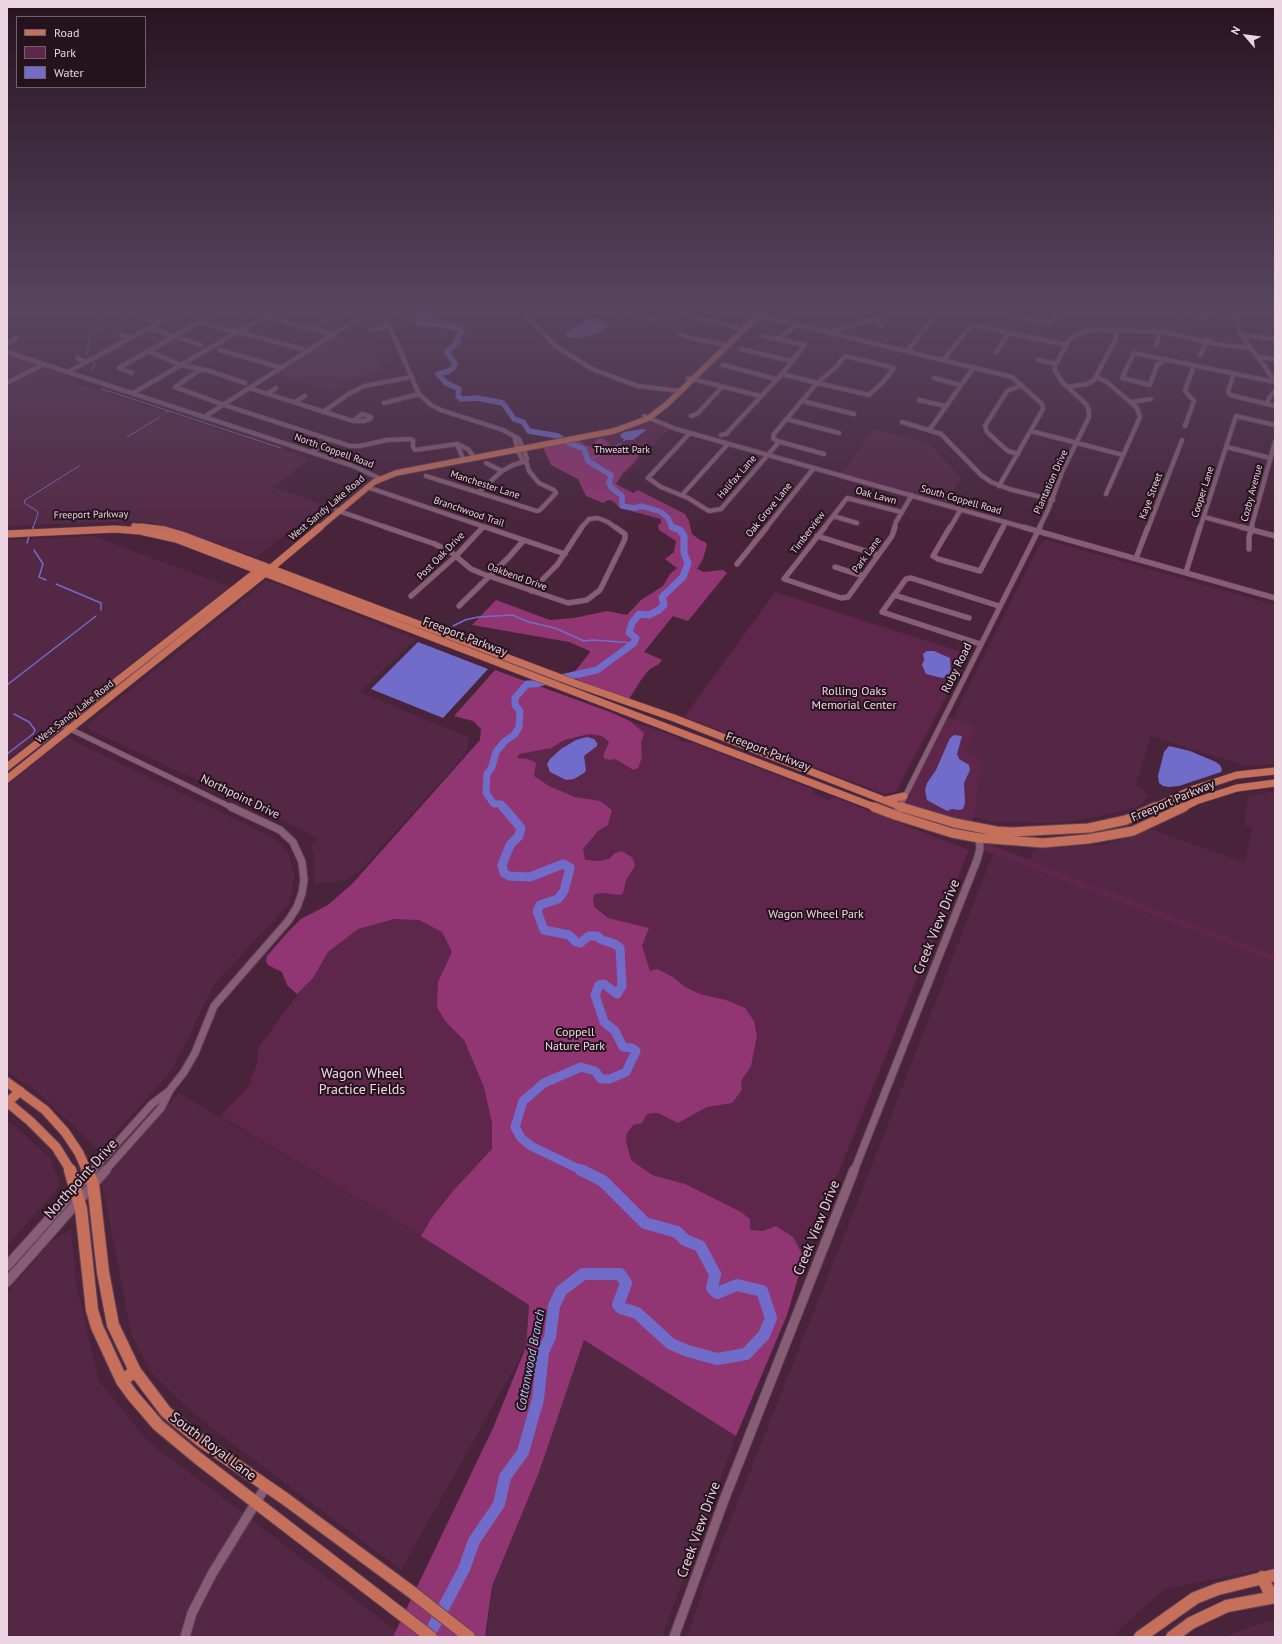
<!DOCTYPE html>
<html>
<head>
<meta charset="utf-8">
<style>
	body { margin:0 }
	#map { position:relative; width:1282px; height:1644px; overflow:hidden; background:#48233a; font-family:"PT Sans",sans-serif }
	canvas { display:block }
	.frame { position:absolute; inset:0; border:8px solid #ecd4e1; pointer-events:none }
	.legend { position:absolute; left:16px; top:16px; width:130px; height:72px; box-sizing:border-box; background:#24131d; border:1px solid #74606b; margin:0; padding:5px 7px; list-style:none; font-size:12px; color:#ecd4e1 }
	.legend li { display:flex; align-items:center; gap:8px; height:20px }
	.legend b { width:20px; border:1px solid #74606b }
	.north { position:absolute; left:1226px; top:16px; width:40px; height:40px; -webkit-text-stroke:3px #24131d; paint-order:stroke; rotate:298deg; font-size:11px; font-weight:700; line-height:16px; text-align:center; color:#ecd4e1 }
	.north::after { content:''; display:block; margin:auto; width:14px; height:18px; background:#ecd4e1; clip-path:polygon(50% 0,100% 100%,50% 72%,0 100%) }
</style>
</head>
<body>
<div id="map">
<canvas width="1282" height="1644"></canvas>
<div class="frame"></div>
<ul class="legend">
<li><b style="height:5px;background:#c6705b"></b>Road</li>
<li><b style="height:11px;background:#5d264a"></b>Park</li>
<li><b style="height:11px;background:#716cc9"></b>Water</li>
</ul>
<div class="north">N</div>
</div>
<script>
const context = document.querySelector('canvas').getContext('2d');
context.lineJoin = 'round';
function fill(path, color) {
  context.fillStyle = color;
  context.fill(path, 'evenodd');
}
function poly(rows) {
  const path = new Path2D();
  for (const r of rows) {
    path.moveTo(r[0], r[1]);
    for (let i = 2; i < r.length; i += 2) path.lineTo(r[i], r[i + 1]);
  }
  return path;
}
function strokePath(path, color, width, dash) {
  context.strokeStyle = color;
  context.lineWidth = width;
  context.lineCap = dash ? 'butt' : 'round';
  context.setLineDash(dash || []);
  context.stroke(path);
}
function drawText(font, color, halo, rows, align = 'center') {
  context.font = font + ' "PT Sans",sans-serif';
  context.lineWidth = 4;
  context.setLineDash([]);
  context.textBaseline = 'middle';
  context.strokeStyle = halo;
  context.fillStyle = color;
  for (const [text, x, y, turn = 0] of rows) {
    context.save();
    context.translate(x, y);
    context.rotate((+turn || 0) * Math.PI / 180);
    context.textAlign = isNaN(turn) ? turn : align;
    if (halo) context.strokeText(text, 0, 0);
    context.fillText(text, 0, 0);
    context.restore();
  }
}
const built = poly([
	[334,337,374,341,385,370,346,382,331,390,277,374],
	[43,367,78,379,72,383,265,444,310,459,273,487,324,505,256,557,182,532,151,523,131,521,7,526,7,387],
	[874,429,929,444,961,478,947,503,842,473],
	[93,536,230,587,7,760,7,540],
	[1046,540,1275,605,1275,764,1245,766,1151,736,1136,785,1149,796,1140,806,1095,817,1058,823,991,822,975,816,981,771,965,752,977,727,953,719,1039,546],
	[266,581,272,582,416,639,360,692,470,738,464,756,360,871,347,880,314,884,314,853,310,846,318,838,245,802,88,729,89,723],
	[66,737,276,839,288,852,294,874,293,886,289,904,213,986,183,1049,167,1076,99,1151,37,1091,7,1072,7,785],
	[1275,791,1275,955,1030,860,1034,849,1107,844,1151,829,1245,863,1252,828,1244,825,1248,796],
	[993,854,1275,962,1275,1567,1164,1589,1120,1629,1114,1637,687,1637,704,1587,853,1214],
	[179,1093,421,1236,529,1305,526,1347,401,1570,217,1432,182,1403,151,1372,131,1333,102,1183],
	[7,1121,18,1129,51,1160,60,1186,7,1246],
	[71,1230,77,1288,99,1381,145,1438,162,1453,197,1478,396,1631,393,1637,7,1637,7,1293,51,1241],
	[584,1340,736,1436,662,1637,491,1637,487,1634,492,1586,538,1475],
	[1275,1621,1275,1637,1224,1637,1258,1624]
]);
const green = poly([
	[7,354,38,364,38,365,7,381],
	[647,420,670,429,625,474,576,442,578,440],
	[775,592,968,654,896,792,884,794,684,717],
	[610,712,630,721,670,734,684,742,694,743,812,789,814,794,824,798,828,800,834,797,969,850,804,1258,787,1315,736,1436,421,1236,220,1116,249,1086,258,1059,258,1048,297,995,287,985,282,972,268,965,266,961,267,956,288,932,301,919,328,905,353,883,480,740,481,729,473,721,454,716],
	[948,717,977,727,965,752,980,758,981,771,975,816,970,824,906,804,905,801],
	[986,843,1275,955,1275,962,985,851,983,846]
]);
const forest = poly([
	[400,312,428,312,436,319,452,323,443,328,424,326,411,322],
	[599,438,604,439,616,451,640,453,635,461,623,473,616,484,633,493,638,490,685,514,689,521,692,534,700,540,705,542,707,545,703,559,697,569,704,572,723,570,727,573,688,621,673,616,644,652,662,660,659,664,650,669,643,677,629,699,577,680,575,671,589,654,590,651,569,642,472,625,496,600,550,620,574,618,607,611,627,615,641,600,663,586,670,574,677,568,665,559,674,552,676,541,659,530,658,525,661,523,661,519,620,508,613,501,608,500,603,503,586,496,578,479,551,465,543,447,578,440,585,445,593,447,596,446,595,442],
	[495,670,610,712,630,721,644,733,641,743,642,758,638,768,634,770,615,759,611,760,605,759,603,756,609,742,602,736,589,734,564,740,551,748,519,754,517,758,528,759,536,763,534,776,549,786,575,797,600,801,612,810,608,825,598,831,583,849,585,860,600,861,609,859,615,853,622,851,633,858,635,866,626,880,623,893,620,895,603,893,595,894,593,899,594,907,608,918,649,928,642,946,650,971,657,969,673,977,685,987,700,994,726,1000,745,1008,754,1021,757,1036,751,1066,741,1081,742,1090,732,1103,707,1107,678,1123,658,1113,652,1113,646,1115,642,1123,633,1125,627,1133,626,1142,631,1160,652,1175,685,1184,741,1212,750,1219,750,1230,763,1231,776,1226,793,1237,804,1258,787,1315,736,1436,584,1340,538,1475,492,1586,485,1637,393,1637,493,1428,526,1347,529,1305,421,1236,431,1219,453,1191,492,1149,492,1123,484,1087,464,1040,445,1021,437,1007,438,982,452,952,442,932,419,920,394,919,358,929,328,952,313,978,297,994,287,985,282,972,268,965,266,961,267,956,288,932,301,919,328,905,353,883,480,740,481,729,473,721,454,716]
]);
const water = poly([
	[597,318,608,326,598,333,578,339,565,336,566,333,587,320],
	[643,429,646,430,633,440,625,440,621,437,620,435,624,432],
	[418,642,488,669,443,718,371,689],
	[927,651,934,651,950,658,951,675,942,678,926,674,922,665,924,660,923,654],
	[954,735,962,736,957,754,959,759,969,765,970,770,964,783,965,803,963,809,959,810,952,809,947,811,927,800,925,790,927,783,936,770,950,738],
	[587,737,594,739,597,743,597,746,584,756,586,770,584,773,574,779,566,780,550,772,547,764,550,759,561,749,576,740],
	[1169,746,1190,751,1216,762,1220,765,1222,769,1221,772,1179,786,1169,787,1163,786,1159,783,1158,776,1164,752]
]);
const streamFar1 = poly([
	[90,358,87,354,90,336,99,328,107,312],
	[90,373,95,364,92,361],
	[102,389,169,411,165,413],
	[169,411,281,448],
	[127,437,160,417],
	[623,441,625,440],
	[588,461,621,443],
	[33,528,38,514,36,510,24,503,25,500,79,466]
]);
const stream = poly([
	[32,531,33,527],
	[27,543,29,536],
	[34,550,43,564,39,577,46,580],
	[56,584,101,603,101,610],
	[453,626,465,620,478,617,512,615,529,622,555,628,584,641,593,640,634,643],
	[7,685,96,616],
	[7,754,33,734,35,730,29,722,14,714]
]);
const riverFar3 = poly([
	[422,312,422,315,428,317,419,321,419,324,439,324,461,329,462,332,457,337,459,340,447,352,455,364,454,367,449,371,438,374,446,383,459,389,458,396,461,399,477,398,503,403,514,419,523,422,529,431,558,436,569,443,584,449,588,461,611,475,609,483,611,487,622,496,622,506,634,508,642,506,661,512,668,518,672,527,674,528]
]);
const riverFar2 = poly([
	[504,808,501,804,494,804,486,793,487,774,492,767,496,752,504,742,515,734,519,727,520,711,515,705,515,698,527,684,534,684,597,670,634,643,636,638,629,633,632,623,639,614,649,615,659,610,664,605,662,597,683,577,688,563,684,553,684,536,680,530,672,527]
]);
const riverFar1 = poly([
	[503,807,521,828,519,836,510,845,502,865,504,873,509,876,530,877,563,864,570,868,564,891,558,899,540,905,537,911,544,930,569,935,576,942,580,943,589,936,597,936,602,940,615,944,620,948,622,986,617,994,604,984,599,985,595,995,604,1022,615,1031,623,1047,632,1048,636,1051,626,1072,610,1079,601,1079,595,1071,581,1067,544,1083,523,1101,515,1127,521,1138,531,1146,583,1171]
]);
const river = poly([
	[428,1637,464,1569,474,1541,499,1504,505,1477,523,1452,538,1399,543,1352,550,1337,554,1306,561,1291,583,1274,620,1274,626,1283,618,1305,621,1308,637,1313,671,1344,688,1351,717,1359,746,1354,764,1335,771,1318,762,1291,737,1285,717,1293,712,1288,715,1274,700,1246,685,1240,677,1232,645,1223,603,1181,581,1170]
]);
const minorFar3 = poly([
	[124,312,158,323],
	[245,312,255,314],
	[380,312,392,332,419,394,431,405,441,410,503,430,519,439,527,458,526,461,529,471,539,483,554,490,556,493,540,510,537,511,426,476],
	[526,312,526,316,557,347,592,369,638,386,680,391],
	[621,312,655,320,667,312],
	[676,312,744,330],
	[745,312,1012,377,1042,404,1043,409,999,486],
	[816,312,820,312],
	[1000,312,1048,323,1053,322,1058,312],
	[1180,312,1202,318,1206,317,1208,312],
	[1236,312,1240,333,1275,381],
	[1209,314,1237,318],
	[271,318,334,335],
	[873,319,882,326],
	[779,321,787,312],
	[200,322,302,349],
	[149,328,201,345],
	[313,329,339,312],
	[370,330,389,326],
	[1156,330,1159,336,1156,345],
	[830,333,835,330,899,312],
	[680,334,698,340,723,344],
	[121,335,131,338],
	[1241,335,1275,339],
	[778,338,797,325],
	[7,344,16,338],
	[741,349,791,361],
	[220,350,282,368],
	[148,351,181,365,210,371,245,383],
	[907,351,933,319,931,315,922,312],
	[7,352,353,466,381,479],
	[996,352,1009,333],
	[1200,355,1208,339],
	[845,356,894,368,884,381,869,395,817,383,836,367,845,356],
	[77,357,78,359,86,362],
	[1257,357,1275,359],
	[944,359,972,325,1066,345],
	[1163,359,1161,363,1157,365,1150,385,1122,378,1134,353,1275,382],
	[1038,360,1056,364],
	[723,365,776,379],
	[201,369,175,387,224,405,350,446,360,446,387,440,410,439,413,440,413,447,415,450,457,444,468,449,474,457],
	[68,372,178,312],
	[132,373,119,368,217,312],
	[1234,373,1228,392,1230,395,1275,406],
	[782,374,817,383],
	[1096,377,1107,382,1137,408,1140,417,1106,494],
	[688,378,760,396],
	[934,378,960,385],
	[7,383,44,364],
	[817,383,774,434,773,438,777,441,824,454],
	[1068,387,1087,384,1094,380,1115,340,1116,335,1114,331],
	[249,388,353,421],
	[133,393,272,312],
	[267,394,276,388],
	[919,400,945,406],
	[802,401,854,414],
	[295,402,305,396],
	[1131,402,1151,399],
	[384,403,419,394],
	[1267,404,1269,398,1275,391],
	[323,412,347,395,364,386,412,377],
	[362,414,371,417,370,419,364,421,353,421,362,414],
	[644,416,676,429,1026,528],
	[691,416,697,414,722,387],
	[204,417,348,325,363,318,380,314],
	[786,419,839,433],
	[902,422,941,434,981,475,991,482,1009,489,1053,500],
	[1185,426,1194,401,1185,391,1194,365],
	[930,429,974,367],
	[1031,431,1123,455],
	[690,433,648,478,661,487,688,498,709,511,721,509,779,442],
	[721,435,726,434,782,374,805,345,762,336],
	[516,438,515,440,518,451,522,459,526,461],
	[457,444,463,459],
	[1227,447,1270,458],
	[312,452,329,440],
	[1018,454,1008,451,1002,446,987,432,985,426,1007,391,1022,385],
	[486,463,502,471],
	[367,487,488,528],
	[479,492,502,471,513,465,526,461],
	[682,495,728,444],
	[336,510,388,528],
	[833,516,857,523],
	[1204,517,1245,528],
	[581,528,589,519,598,518,608,522,616,528],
	[766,528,814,468],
	[824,528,847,498,901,512],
	[894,528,896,522,912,495],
	[950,528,961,509],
	[1003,528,1006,522],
	[1039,528,1048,510,1062,472,1089,417,1089,411,1086,404,1063,383,1055,371,1055,366,1070,339,1080,333,1097,330,1164,332,1221,345,1250,348],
	[1148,528,1182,440],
	[1200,528,1236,416,1275,425],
	[1251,528,1275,442]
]);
const minorFar2 = poly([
	[385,527,435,544,452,553,471,569,483,574,568,603,587,600,600,590,625,539,625,534,615,527],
	[485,527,565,554],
	[825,527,784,579,841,598,848,597,892,536,895,527],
	[950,527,933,556,938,559,980,571,1003,527],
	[1023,527,1275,598],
	[1241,527,1275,536],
	[817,536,878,555],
	[1249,549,1249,537,1252,527],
	[1136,558,1148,527],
	[737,564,767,527],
	[835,567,863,576],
	[1186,572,1200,527],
	[531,591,557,565,582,527],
	[894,595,969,618],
	[411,596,456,556,483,527],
	[459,606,510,556,523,541],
	[980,644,882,612,906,579,911,578,999,606],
	[66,727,233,808],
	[1168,802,1176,808],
	[899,808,1040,527]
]);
const minorFar1 = poly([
	[1174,807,1179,810],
	[895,815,899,807],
	[92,1171,152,1104,169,1091],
	[105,1171,161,1108,170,1090,184,1072,195,1053,214,1006,288,921,297,907,302,893,304,880,302,862,293,842,280,830,231,807],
	[854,1171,977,860,980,849,979,836]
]);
const minor = poly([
	[7,1266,93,1170],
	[7,1282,106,1170],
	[185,1637,192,1613,212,1574,266,1486],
	[674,1637,724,1500,854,1170]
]);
const majorFar3 = poly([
	[134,526,149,528],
	[319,528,374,482,396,473,614,431,649,418,667,404,762,312]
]);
const majorFar2 = poly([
	[141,527,165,530,182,535,577,684,674,718,904,808],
	[7,534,115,529,140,531,176,539,877,808],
	[7,767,260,569],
	[7,779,264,574,320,527],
	[887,800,904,796],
	[1153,808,1191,790,1237,775,1275,771],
	[1182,808,1196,801,1237,788,1275,783]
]);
const majorFar1 = poly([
	[874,807,895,815,952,833,979,838,1043,843,1088,839,1133,831,1184,807],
	[901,807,955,823,996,831,1012,832,1089,828,1126,820,1155,807],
	[7,1082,45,1110,65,1132,79,1153,87,1171],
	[7,1102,30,1121,56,1147,71,1171],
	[8,1102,20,1091]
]);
const major = poly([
	[70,1170,81,1209,92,1310,97,1327,122,1381,133,1396,158,1425,199,1459,431,1637],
	[87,1170,93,1184,103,1272,113,1325,135,1371,166,1412,201,1441,284,1498,413,1593,469,1637],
	[122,1381,135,1371],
	[1262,1577,1272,1597],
	[1140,1637,1195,1598,1218,1589,1275,1575],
	[1172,1637,1191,1623,1227,1606,1275,1597]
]);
const farParknames = [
	["Thweatt Park",622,450]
];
const farStreetnames = [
	["North Coppell Road",334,451,20],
	["Halifax Lane",737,477,-49],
	["Plantation Drive",1051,482,-66],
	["Manchester Lane",485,485,18],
	["Cooper Lane",1203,492,-72],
	["Cozby Avenue",1252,493,-75],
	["Oak Lawn",876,496,15],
	["Kaye Street",1151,496,-69],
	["South Coppell Road",961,500,16],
	["West Sandy Lake Road",327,508,-40],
	["Oak Grove Lane",769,510,-51],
	["Branchwood Trail",469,512,19],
	["Freeport Parkway",91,515,-1],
	["Timberview",808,533,-53],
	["Park Lane",867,555,-54],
	["Post Oak Drive",441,556,-45],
	["Oakbend Drive",517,577,20],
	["West Sandy Lake Road",75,712,-38]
];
const streetNames = [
	["Freeport Parkway",465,637,21],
	["Ruby Road",957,668,-64],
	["Freeport Parkway",768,752,21],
	["Northpoint Drive",240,797,26],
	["Freeport Parkway",1173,801,-23]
];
const parkNames = [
	["Rolling Oaks",854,692],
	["Memorial Center",854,706],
	["Wagon Wheel Park",816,915],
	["Coppell",575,1033],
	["Nature Park",575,1047]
];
const waterNames = [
	["Cottonwood Branch",531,1360,-79]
];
const nearStreetnames = [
	["Creek View Drive",937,927,-68],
	["Northpoint Drive",81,1179,-48],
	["Creek View Drive",817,1228,-68],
	["South Royal Lane",213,1447,37],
	["Creek View Drive",699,1530,-70]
];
const nearParknames = [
	["Wagon Wheel",362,1074],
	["Practice Fields",362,1090]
];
fill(built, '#542844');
fill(green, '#5d264a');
fill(forest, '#913672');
fill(water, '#716cc9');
strokePath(streamFar1, '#716cc9', 1);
strokePath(stream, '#716cc9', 1.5);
strokePath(riverFar3, '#716cc9', 5.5);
strokePath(riverFar2, '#716cc9', 7);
strokePath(riverFar1, '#716cc9', 9);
strokePath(river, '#716cc9', 12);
strokePath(minorFar3, '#624357', 5.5);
strokePath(minorFar2, '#624357', 6);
strokePath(minorFar1, '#624357', 9);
strokePath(minor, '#624357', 11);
strokePath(majorFar3, '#624357', 7);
strokePath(majorFar2, '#624357', 8);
strokePath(majorFar1, '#624357', 11);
strokePath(major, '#624357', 14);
strokePath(minorFar3, '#885e77', 4);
strokePath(minorFar2, '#885e77', 5);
strokePath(minorFar1, '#885e77', 7);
strokePath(minor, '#885e77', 9);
strokePath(majorFar3, '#c6705b', 5.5);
strokePath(majorFar2, '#c6705b', 7);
strokePath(majorFar1, '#c6705b', 9);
strokePath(major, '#c6705b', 12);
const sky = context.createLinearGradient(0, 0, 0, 543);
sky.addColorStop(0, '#281320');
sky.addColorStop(0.57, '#584560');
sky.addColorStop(1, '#58456000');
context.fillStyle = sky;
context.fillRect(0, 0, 1282, 543);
drawText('10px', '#f2d8e6', '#24131d', farParknames);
drawText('10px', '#ecd4e1', '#24131d', farStreetnames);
drawText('12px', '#ecd4e1', '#24131d', streetNames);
drawText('12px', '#f2d8e6', '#24131d', parkNames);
drawText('italic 13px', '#bebff0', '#24131d', waterNames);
drawText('14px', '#ecd4e1', '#24131d', nearStreetnames);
drawText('14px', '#f2d8e6', '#24131d', nearParknames);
</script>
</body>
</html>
